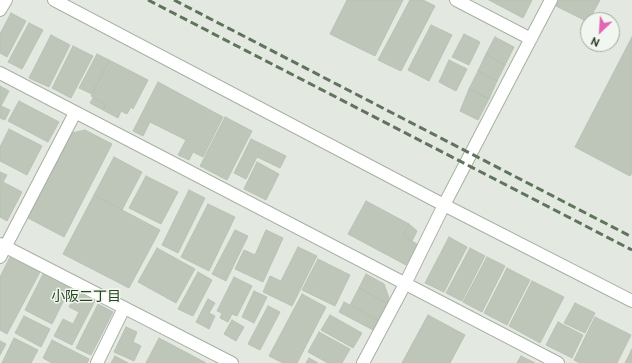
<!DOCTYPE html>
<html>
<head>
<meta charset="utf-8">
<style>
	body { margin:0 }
	#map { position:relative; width:632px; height:363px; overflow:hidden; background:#e3e9e0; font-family:Ubuntu,sans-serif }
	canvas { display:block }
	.north { position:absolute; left:580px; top:12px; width:40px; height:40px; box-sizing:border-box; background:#f2f6f0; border:1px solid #a0aa9e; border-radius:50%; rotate:205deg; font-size:11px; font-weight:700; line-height:16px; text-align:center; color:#263823 }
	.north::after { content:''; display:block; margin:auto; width:14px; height:18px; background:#e166b3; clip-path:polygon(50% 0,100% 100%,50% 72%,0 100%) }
</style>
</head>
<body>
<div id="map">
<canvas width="632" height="363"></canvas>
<div class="north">N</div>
</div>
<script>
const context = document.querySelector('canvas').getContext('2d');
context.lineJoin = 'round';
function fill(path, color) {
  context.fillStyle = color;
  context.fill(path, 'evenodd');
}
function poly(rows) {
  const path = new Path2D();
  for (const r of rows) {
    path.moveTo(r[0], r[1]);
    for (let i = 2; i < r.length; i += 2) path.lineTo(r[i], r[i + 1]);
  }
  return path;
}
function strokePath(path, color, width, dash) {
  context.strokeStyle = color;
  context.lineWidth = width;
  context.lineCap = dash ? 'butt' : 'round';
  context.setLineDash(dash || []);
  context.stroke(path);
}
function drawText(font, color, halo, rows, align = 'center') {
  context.font = font + ' Ubuntu,"Noto Sans JP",sans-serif';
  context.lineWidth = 3;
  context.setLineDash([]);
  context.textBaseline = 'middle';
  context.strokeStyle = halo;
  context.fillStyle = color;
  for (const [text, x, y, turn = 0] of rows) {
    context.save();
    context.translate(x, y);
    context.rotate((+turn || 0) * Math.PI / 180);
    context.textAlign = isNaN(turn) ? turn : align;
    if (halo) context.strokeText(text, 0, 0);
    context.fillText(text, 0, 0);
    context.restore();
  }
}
const building = poly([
	[347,0,403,0,375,56,330,34,347,0],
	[410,0,423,0,435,6,401,71,378,60,410,0],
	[489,0,532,0,523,18,489,0],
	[559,0,600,0,588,22,556,6,559,0],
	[11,13,26,21,7,57,0,53,0,34,11,13],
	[29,23,43,30,22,69,8,62,29,23],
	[431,25,452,35,429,81,408,70,431,25],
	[464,34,480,42,469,65,452,57,464,34],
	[51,35,70,45,49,87,29,78,51,35],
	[495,37,514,47,505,65,486,54,495,37],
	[632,37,632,173,630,176,575,147,632,37],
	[73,46,93,56,71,98,52,88,73,46],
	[97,54,109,60,92,94,79,88,97,54],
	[486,54,505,65,497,81,478,71,486,54],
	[109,60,148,80,133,109,131,107,127,114,121,111,118,118,103,110,106,104,91,96,109,60],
	[449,60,467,69,456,91,439,82,449,60],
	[478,71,497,81,489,99,469,89,478,71],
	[158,82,223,117,203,157,193,152,189,160,178,155,186,140,150,122,143,136,133,131,158,82],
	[0,86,9,91,1,106,10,110,5,120,0,118,0,86],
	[469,89,489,99,478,120,460,111,469,89],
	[93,98,106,104,103,110,90,103,93,98],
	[19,101,59,122,48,142,8,121,19,101],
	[225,117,252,131,227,180,200,166,225,117],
	[9,129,42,146,27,175,0,161,0,147,9,129],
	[85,130,112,144,64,237,28,218,72,133,85,130],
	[251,139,286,156,280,168,257,157,246,179,234,173,251,139],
	[114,157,142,172,122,210,94,195,114,157],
	[257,162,279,174,266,200,244,189,257,162],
	[0,172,7,175,3,182,22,192,7,221,0,217,0,172],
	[146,176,178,192,161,224,129,208,146,176],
	[189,190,205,198,178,253,162,245,189,190],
	[94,195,160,230,129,288,63,254,94,195],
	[366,201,409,224,403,236,417,244,406,265,348,234,366,201],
	[208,204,235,217,209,271,181,257,208,204],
	[409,224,417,231,412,241,403,236,409,224],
	[235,230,248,236,226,281,212,274,235,230],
	[266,230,283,238,263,282,235,269,244,250,255,255,266,230],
	[449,237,467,247,444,292,425,283,449,237],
	[298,247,317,256,292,306,263,292,270,276,281,281,298,247],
	[157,248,195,269,176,303,138,282,157,248],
	[470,248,485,256,462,301,446,293,470,248],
	[10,257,40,272,7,334,0,330,0,277,10,257],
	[487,257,505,266,482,312,463,302,487,257],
	[318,259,350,275,335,306,302,290,318,259],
	[507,268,530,280,507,325,484,313,507,268],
	[44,272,71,286,52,324,25,310,44,272],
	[198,272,212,280,193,316,178,309,198,272],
	[366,274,384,284,389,298,387,303,359,288,366,274],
	[234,277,252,286,237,316,232,314,228,322,220,318,222,313,217,311,234,277],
	[532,281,564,297,540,343,509,326,532,281],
	[359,288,387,303,378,320,350,305,359,288],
	[254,291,267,297,254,323,242,317,254,291],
	[77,292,95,301,72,345,54,336,63,319,73,324,79,312,69,307,77,292],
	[302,294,326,307,297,363,283,363,269,356,302,294],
	[208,299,215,303,209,313,215,316,209,329,196,322,208,299],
	[344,302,378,320,373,330,339,312,344,302],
	[575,303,595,313,585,333,564,323,575,303],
	[98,304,113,312,91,355,76,348,98,304],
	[268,306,280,312,260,350,248,344,268,306],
	[330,315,362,333,353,348,321,330,330,315],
	[428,315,465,335,450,363,402,363,428,315],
	[24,316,50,329,41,347,15,333,24,316],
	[595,317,631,335,617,363,580,363,574,360,595,317],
	[232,320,244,327,236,341,224,334,232,320],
	[558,322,583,335,572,358,546,345,558,322],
	[126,327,137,332,133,342,141,346,134,361,114,352,126,327],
	[319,332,350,349,342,363,328,363,308,352,319,332],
	[14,338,38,350,31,363,2,363,14,338],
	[159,338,206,363,146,363,159,338],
	[52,340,89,359,87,363,52,363,43,358,52,340],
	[0,341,6,344,0,355,0,341],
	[632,349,632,363,625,363,632,349],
	[115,356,128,363,111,363,115,356],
	[521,356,535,363,517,363,521,356],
	[309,358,318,363,306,363,309,358]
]);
const service = poly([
	[97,363,124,308]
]);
const minor = poly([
	[456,0,531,39],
	[0,10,6,0],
	[0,73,558,363],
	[0,244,232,363],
	[0,257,75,113],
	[363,363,405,284,444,205,551,0]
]);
const tertiary = poly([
	[54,0,444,205,632,301]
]);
const rail = poly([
	[148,0,632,250],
	[174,0,632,237]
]);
const neighbourhoodNames = [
	["小阪二丁目",86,296]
];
fill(building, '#bdc6b9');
strokePath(building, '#b8c2b4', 1);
strokePath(service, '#a7b0a4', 14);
strokePath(minor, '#a7b0a4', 14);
strokePath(tertiary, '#a7b0a4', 14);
strokePath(service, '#fff', 12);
strokePath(minor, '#fff', 12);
strokePath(tertiary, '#fff', 12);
strokePath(rail, '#60735d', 3, [8, 4]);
drawText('14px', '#264721', '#f2f6f0', neighbourhoodNames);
</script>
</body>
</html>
